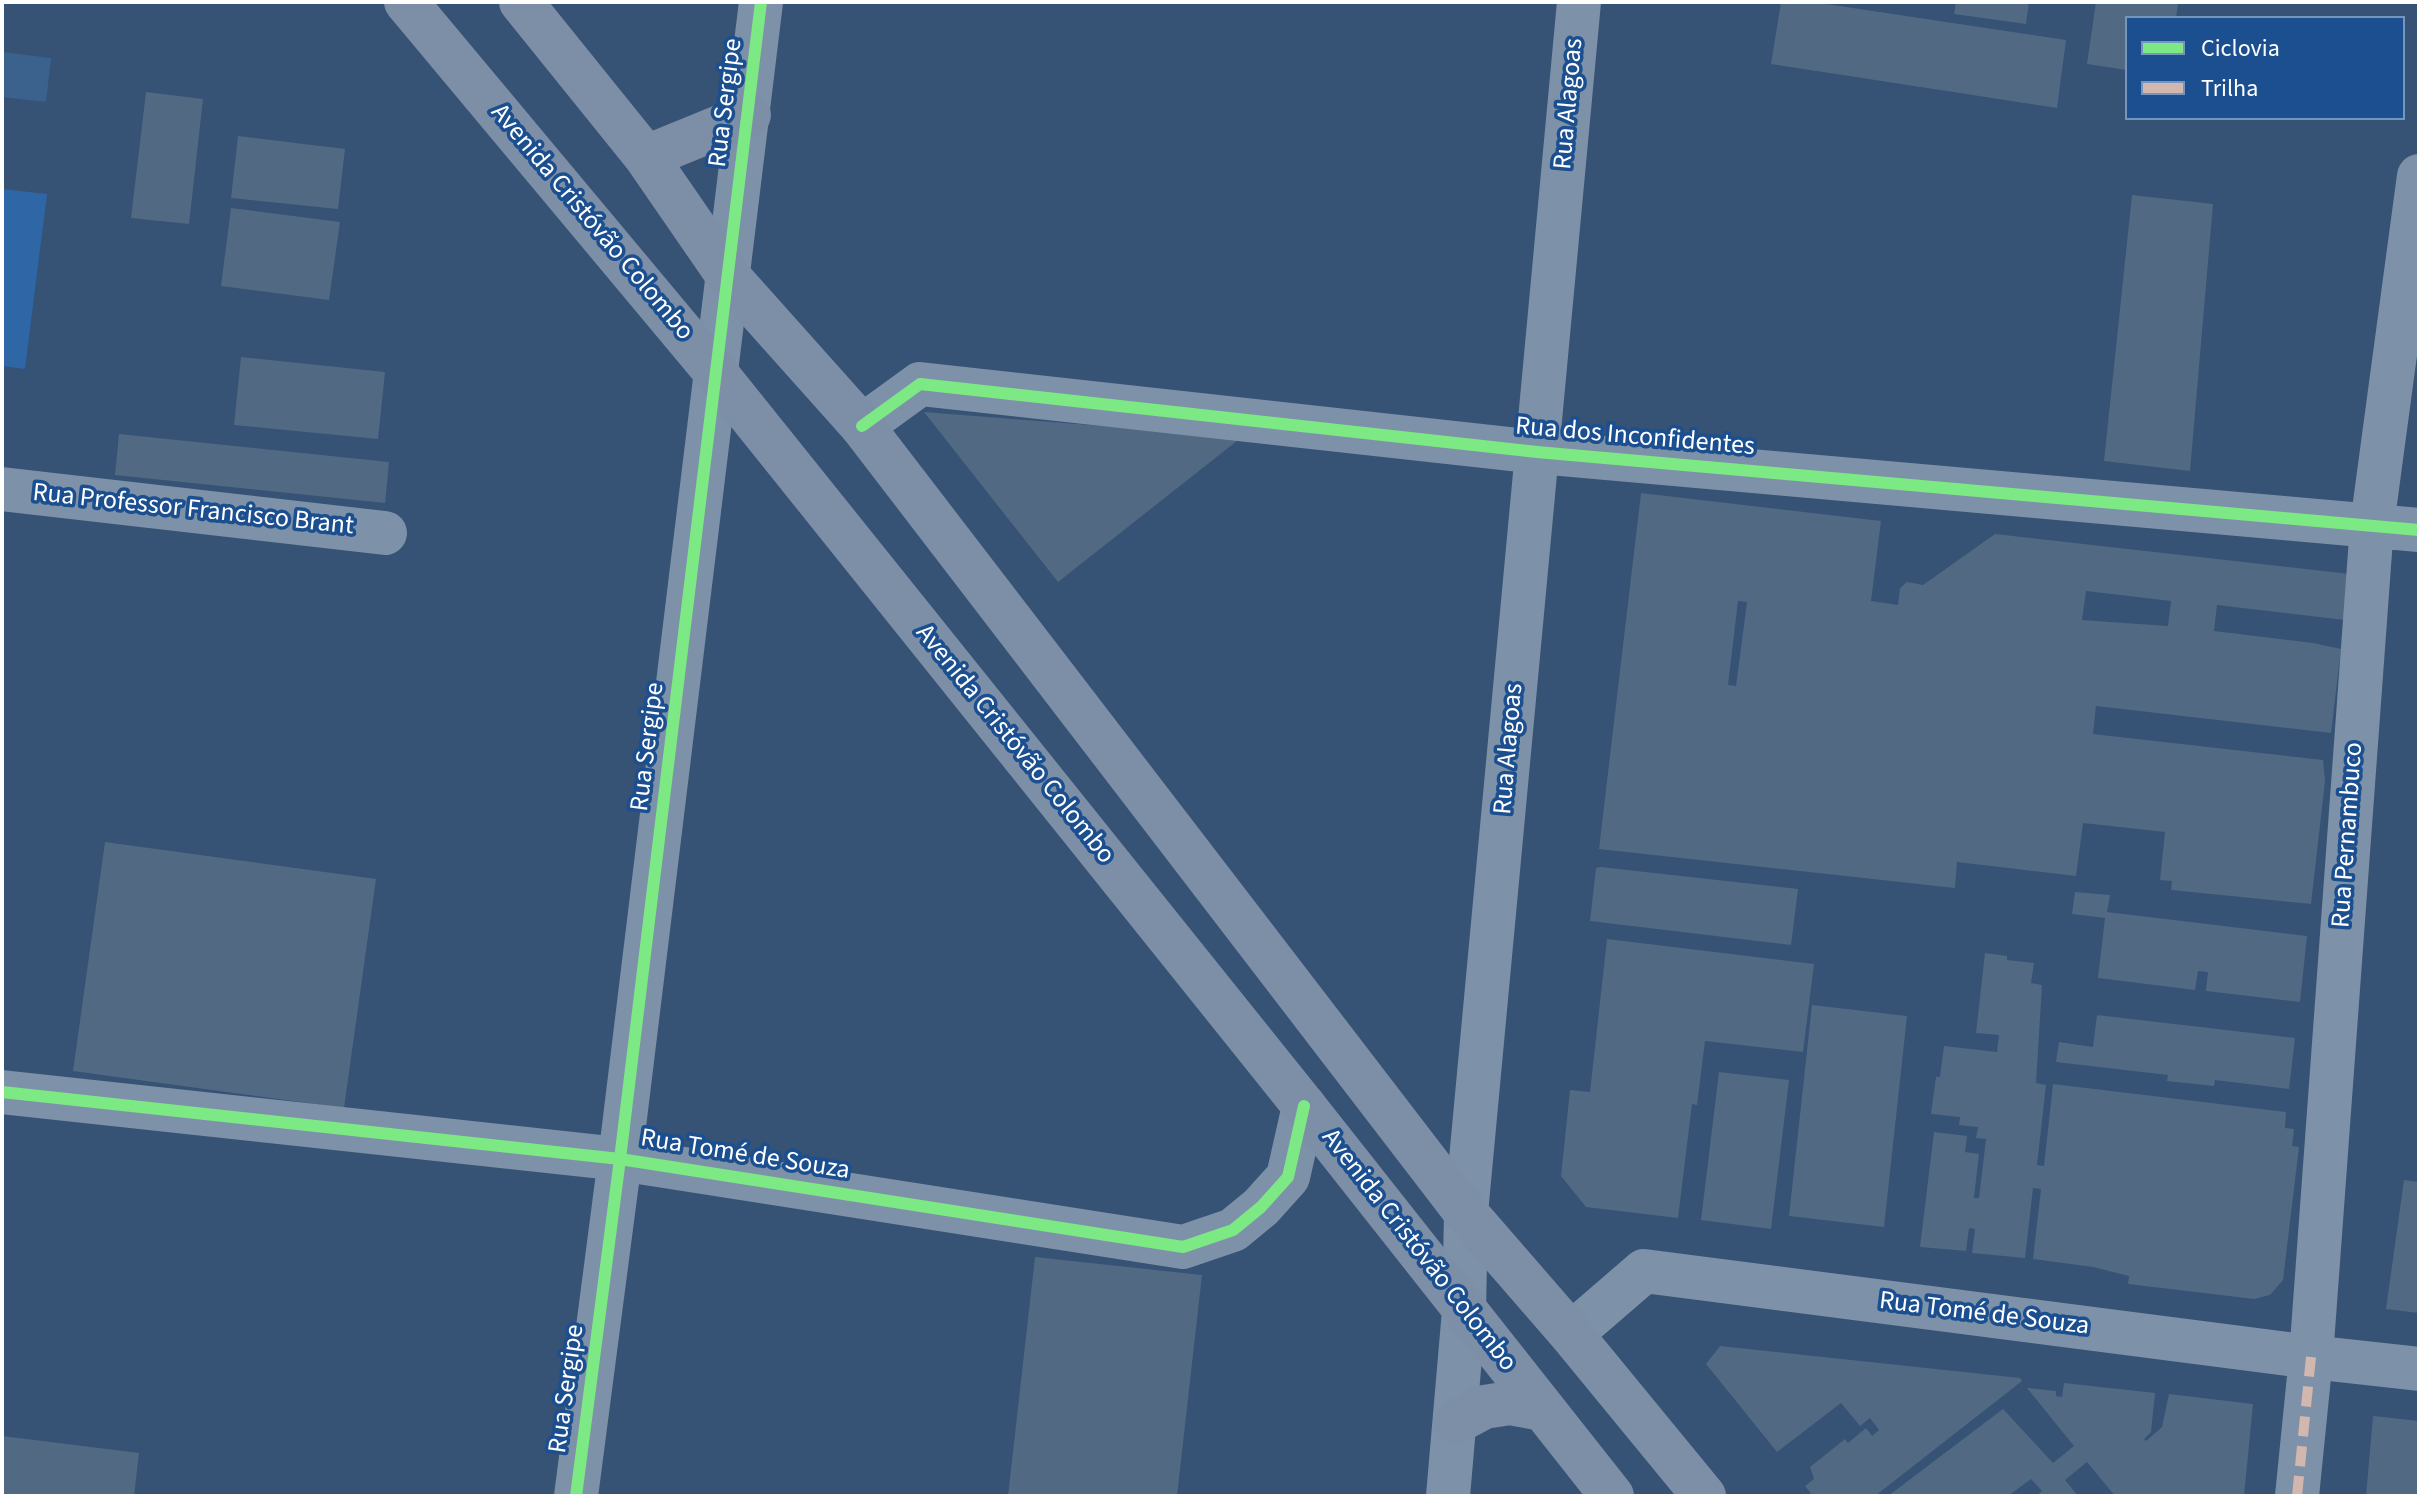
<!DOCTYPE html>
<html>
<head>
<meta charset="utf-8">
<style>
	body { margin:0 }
	#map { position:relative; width:2421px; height:1498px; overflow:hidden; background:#365274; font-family:"Source Sans 3",sans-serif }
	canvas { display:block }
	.frame { position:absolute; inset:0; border:4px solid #fff; pointer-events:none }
	.legend { position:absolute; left:2125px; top:16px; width:280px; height:104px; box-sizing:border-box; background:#1b4f8f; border:2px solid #7695bc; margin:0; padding:10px 14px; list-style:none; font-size:24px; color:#fff }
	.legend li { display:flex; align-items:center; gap:16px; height:40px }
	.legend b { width:40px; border:2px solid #7695bc }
</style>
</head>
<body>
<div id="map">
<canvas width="2421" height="1498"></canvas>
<div class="frame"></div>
<ul class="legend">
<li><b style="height:10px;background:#7ce984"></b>Ciclovia</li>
<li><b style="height:10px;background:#d1b7ad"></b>Trilha</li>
</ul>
</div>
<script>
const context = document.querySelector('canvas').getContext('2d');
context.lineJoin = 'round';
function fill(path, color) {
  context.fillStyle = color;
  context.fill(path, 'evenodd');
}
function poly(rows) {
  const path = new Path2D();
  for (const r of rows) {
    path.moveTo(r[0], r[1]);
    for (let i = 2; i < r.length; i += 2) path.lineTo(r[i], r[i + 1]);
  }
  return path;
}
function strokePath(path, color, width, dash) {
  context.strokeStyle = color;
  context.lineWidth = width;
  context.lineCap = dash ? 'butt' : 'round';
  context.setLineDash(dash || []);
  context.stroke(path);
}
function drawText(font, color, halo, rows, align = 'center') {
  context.font = font + ' "Source Sans 3",sans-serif';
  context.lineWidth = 7;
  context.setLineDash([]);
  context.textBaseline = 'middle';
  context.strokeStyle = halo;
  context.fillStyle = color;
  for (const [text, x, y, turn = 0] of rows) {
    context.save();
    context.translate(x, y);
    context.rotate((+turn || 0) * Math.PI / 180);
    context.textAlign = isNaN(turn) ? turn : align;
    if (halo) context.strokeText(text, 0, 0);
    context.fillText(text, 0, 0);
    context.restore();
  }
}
const green = poly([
	[2,189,47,194,25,369,2,366]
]);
const water = poly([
	[2,52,51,58,46,102,2,97]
]);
const building = poly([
	[1781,2,1813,2,2066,40,2057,108,1771,64],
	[1956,2,2029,2,2026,24,1954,14],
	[2096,2,2168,2,2178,3,2176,18,2127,18,2127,70,2087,64],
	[146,92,203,99,189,224,131,218],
	[238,136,345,149,338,209,231,198],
	[2132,195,2213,204,2190,471,2104,461],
	[231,208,340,222,329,300,221,286],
	[241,357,385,372,378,439,234,425],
	[924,412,1242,437,1058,582],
	[119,434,389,462,385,503,115,475],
	[1641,493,1881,521,1871,601,1898,605,1900,588,1907,582,1923,585,1995,534,2350,574,2345,620,2217,605,2214,631,2313,643,2341,649,2331,733,2096,706,2093,734,2323,760,2325,781,2311,904,2171,890,2172,881,2160,880,2165,832,2083,823,2076,876,1957,862,1955,888,1599,849],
	[2086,591,2171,601,2168,626,2082,620],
	[1738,601,1747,602,1736,686,1728,685],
	[105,842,376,879,344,1108,73,1071],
	[1600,867,1798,889,1791,945,1590,921,1596,868],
	[2075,892,2110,895,2107,912,2307,936,2300,1002,2206,991,2208,972,2198,971,2195,990,2098,978,2105,918,2072,914],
	[1607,939,1814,964,1803,1052,1705,1041,1697,1105,1692,1104,1678,1218,1586,1207,1561,1176,1570,1090,1590,1092],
	[1985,953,2007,956,2007,960,2034,963,2031,983,2042,985,2036,1083,2046,1085,2037,1165,2044,1166,2053,1084,2286,1112,2285,1128,2294,1129,2292,1146,2299,1147,2283,1280,2270,1295,2254,1299,2128,1284,2129,1276,2093,1267,2033,1259,2041,1189,2033,1188,2025,1258,1972,1253,1975,1229,1969,1228,1966,1251,1920,1247,1934,1132,1967,1136,1965,1152,1979,1154,1974,1198,1979,1198,1986,1139,1976,1138,1978,1127,1959,1125,1960,1117,1931,1114,1936,1077,1940,1077,1944,1046,1997,1052,1999,1035,1976,1033],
	[1812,1005,1907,1016,1884,1227,1789,1216],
	[2097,1015,2295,1038,2289,1089,2215,1080,2214,1086,2167,1081,2168,1075,2056,1062,2059,1042,2093,1047],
	[1719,1072,1789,1080,1771,1229,1701,1220],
	[2404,1180,2419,1182,2419,1313,2386,1309],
	[1035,1257,1202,1275,1177,1496,1008,1496],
	[1720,1346,2020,1378,2022,1381,1875,1496,1813,1496,1805,1486,1814,1479,1810,1467,1845,1439,1848,1443,1866,1428,1872,1436,1879,1430,1870,1418,1860,1426,1841,1403,1777,1452,1706,1364],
	[2064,1383,2155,1393,2151,1432,2144,1439,2146,1441,2162,1427,2169,1394,2253,1404,2244,1496,2115,1496,2087,1462,2065,1480,2078,1496,2036,1496,2042,1491,2031,1479,2008,1496,1888,1496,2003,1409,2053,1463,2074,1446,2027,1388,2056,1391,2056,1396,2062,1397],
	[2373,1416,2419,1421,2419,1496,2366,1496],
	[2,1436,139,1453,134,1496,2,1496]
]);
const minor = poly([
	[862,426,920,384,1537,452,2419,530],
	[2,489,385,533],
	[2,1092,620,1159,1183,1247,1233,1230,1261,1207,1288,1177,1304,1106],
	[1571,1334,1644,1271,2311,1357,2419,1369],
	[576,1496,620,1159,761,2],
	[1448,1496,1464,1311,1466,1213,1579,2],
	[2297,1496,2311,1357,2372,525,2419,176]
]);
const major = poly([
	[406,2,716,373,1304,1106,1612,1496],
	[521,2,646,157,728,276,862,426,1466,1213,1571,1334,1704,1496],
	[646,157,749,115],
	[1456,1422,1484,1407,1510,1403,1543,1409]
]);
const quiet = poly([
	[2297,1496,2311,1357]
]);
const cycleway = poly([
	[862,426,920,384,1537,452,2419,530],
	[2,1092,620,1159,1183,1247,1233,1230,1261,1207,1288,1177,1304,1106],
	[576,1496,620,1159,761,2]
]);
const streetNames = [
	["Rua Sergipe",727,103,-83],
	["Rua Alagoas",1570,104,-85],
	["Avenida Cristóvão Colombo",591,223,50],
	["Rua dos Inconfidentes",1635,438,5],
	["Rua Professor Francisco Brant",193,511,6],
	["Avenida Cristóvão Colombo",1014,745,51],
	["Rua Sergipe",649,747,-83],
	["Rua Alagoas",1510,749,-85],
	["Rua Pernambuco",2349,835,-86],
	["Rua Tomé de Souza",745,1156,9],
	["Avenida Cristóvão Colombo",1418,1251,52],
	["Rua Tomé de Souza",1984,1315,7],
	["Rua Sergipe",568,1389,-82]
];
fill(green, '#2f66a5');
fill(water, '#3b618d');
fill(building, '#526984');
strokePath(minor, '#7d92a8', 44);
strokePath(major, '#7d8ea7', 44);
strokePath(quiet, '#d1b7ad', 10, [20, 10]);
strokePath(cycleway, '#7ce984', 12);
drawText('26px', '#fff', '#1b4f8f', streetNames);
</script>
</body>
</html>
